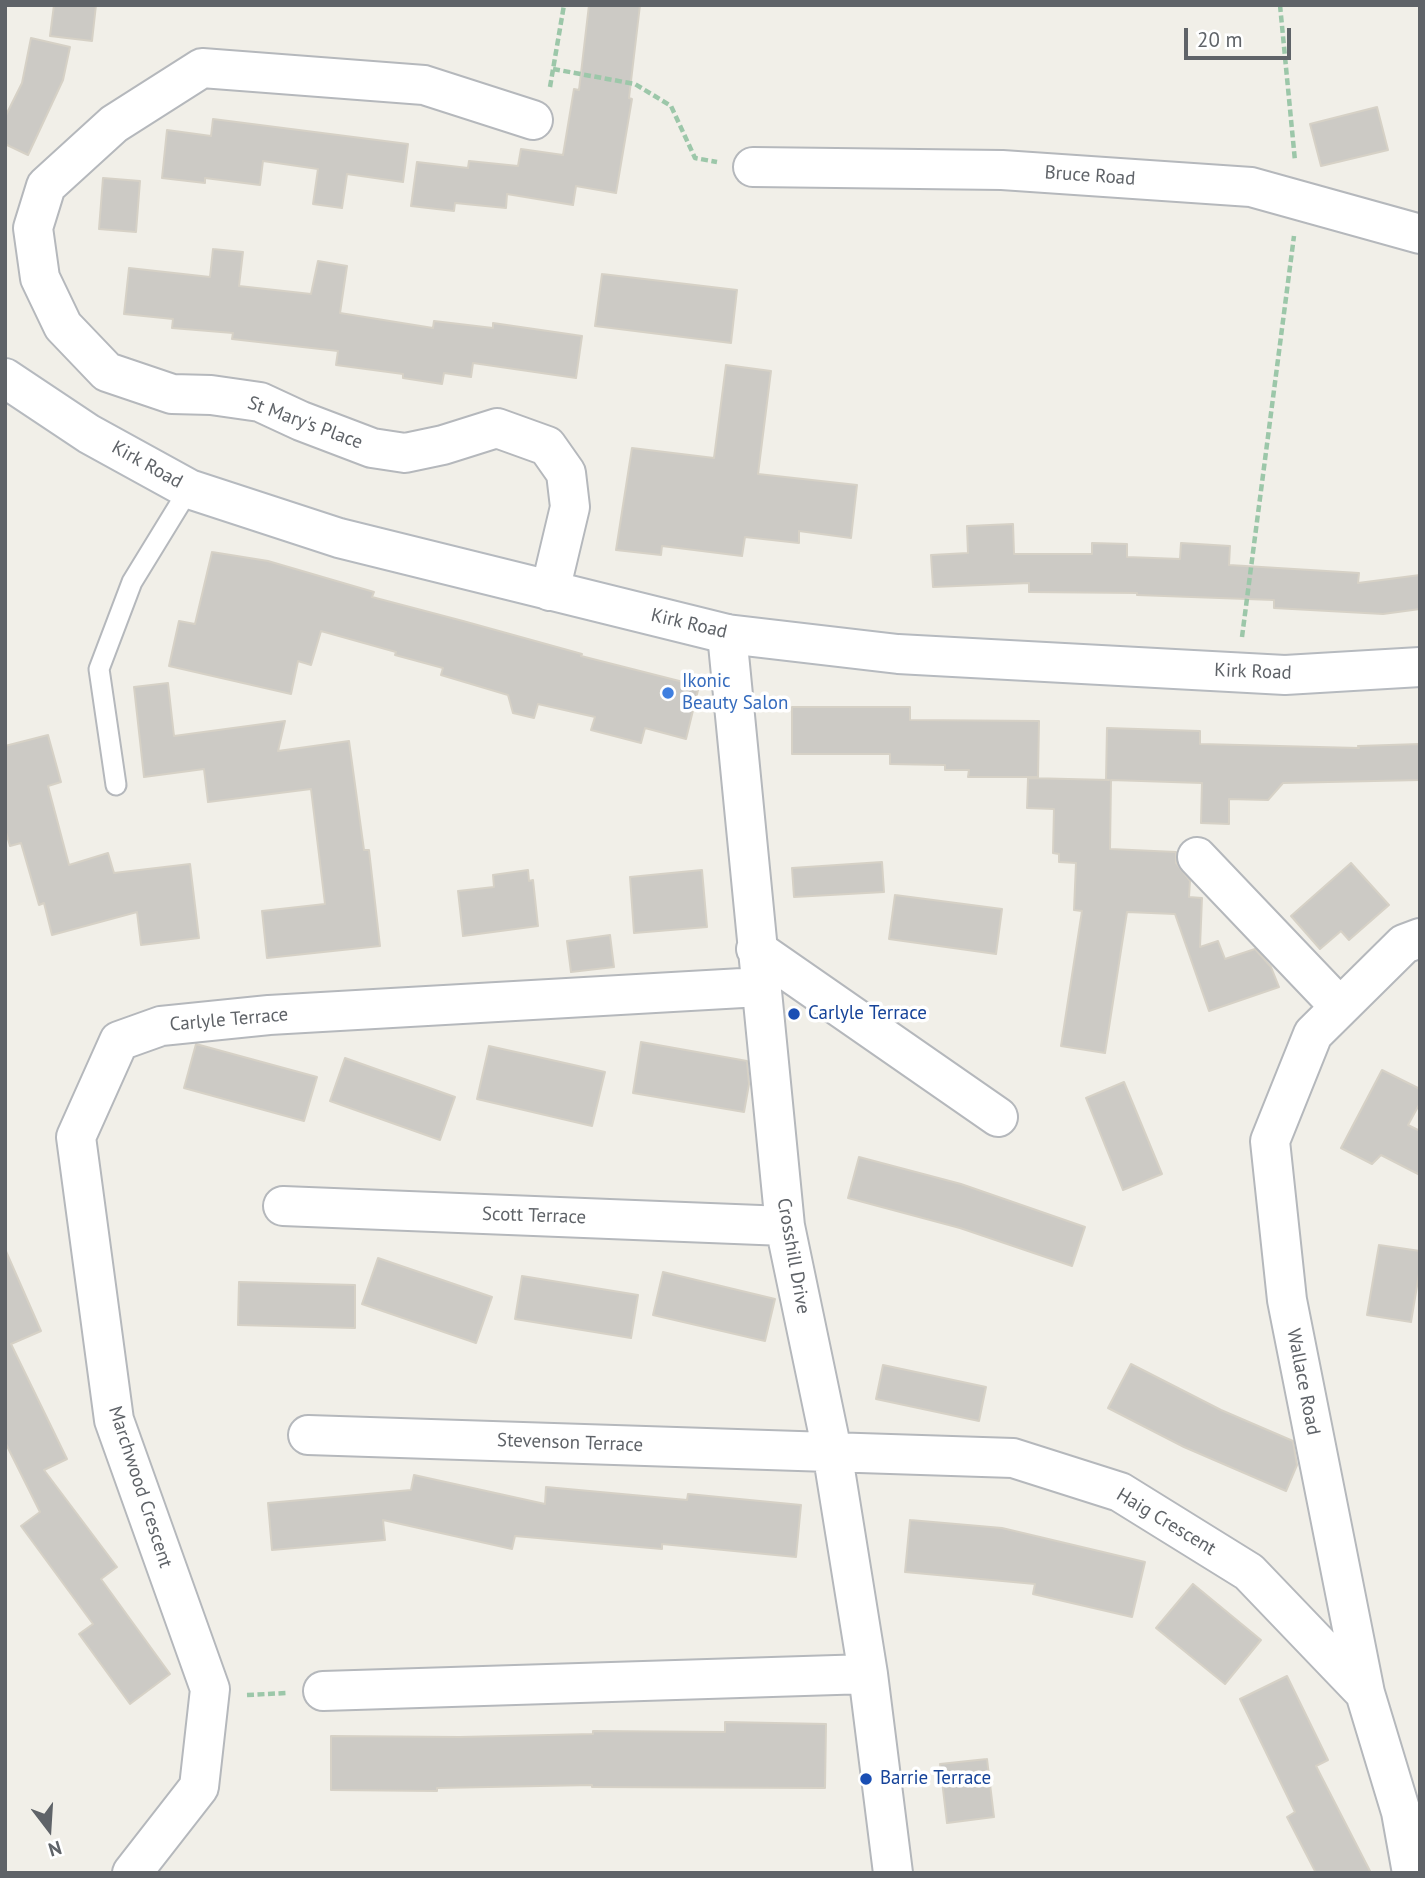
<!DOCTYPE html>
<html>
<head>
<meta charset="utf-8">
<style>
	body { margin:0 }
	#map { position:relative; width:1425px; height:1878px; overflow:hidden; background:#f1efe8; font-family:"PT Sans",sans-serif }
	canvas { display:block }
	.frame { position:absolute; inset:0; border:7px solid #5f6368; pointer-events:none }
	.north { position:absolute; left:14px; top:1794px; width:70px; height:70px; -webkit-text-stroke:5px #fff; paint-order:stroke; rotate:163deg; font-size:19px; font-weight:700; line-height:28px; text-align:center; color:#5f6368 }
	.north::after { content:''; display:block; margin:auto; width:24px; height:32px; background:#5f6368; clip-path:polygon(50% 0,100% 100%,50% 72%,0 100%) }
	.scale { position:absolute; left:1184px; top:28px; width:107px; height:32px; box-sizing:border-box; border:4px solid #5f6368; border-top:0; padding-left:9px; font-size:21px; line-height:24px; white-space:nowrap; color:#5f6368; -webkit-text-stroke:5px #fff; paint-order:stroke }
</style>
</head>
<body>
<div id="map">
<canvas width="1425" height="1878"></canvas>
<div class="frame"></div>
<div class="north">N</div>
<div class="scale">20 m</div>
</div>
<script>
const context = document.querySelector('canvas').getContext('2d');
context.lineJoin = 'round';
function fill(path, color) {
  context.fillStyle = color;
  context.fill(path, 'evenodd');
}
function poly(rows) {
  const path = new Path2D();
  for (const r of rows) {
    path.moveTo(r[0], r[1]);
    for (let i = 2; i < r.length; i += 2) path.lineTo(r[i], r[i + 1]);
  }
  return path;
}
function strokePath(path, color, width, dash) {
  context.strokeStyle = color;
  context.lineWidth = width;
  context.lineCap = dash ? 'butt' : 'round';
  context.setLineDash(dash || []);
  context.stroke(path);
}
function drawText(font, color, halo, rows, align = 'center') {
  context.font = font + ' "PT Sans",sans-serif';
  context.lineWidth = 7;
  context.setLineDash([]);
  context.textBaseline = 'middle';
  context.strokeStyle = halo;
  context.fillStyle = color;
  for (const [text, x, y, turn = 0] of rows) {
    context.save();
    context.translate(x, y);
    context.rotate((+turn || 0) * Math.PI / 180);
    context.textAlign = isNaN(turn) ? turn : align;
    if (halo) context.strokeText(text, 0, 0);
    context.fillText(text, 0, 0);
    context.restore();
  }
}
const building = poly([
	[54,5,96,5,92,41,50,36,54,5],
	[589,5,640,5,629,98,632,99,616,193,576,186,573,205,507,194,506,208,455,203,454,211,411,206,417,162,468,168,469,161,518,166,521,149,563,155,574,89,579,90,589,5],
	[31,38,70,47,63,80,28,155,5,144,5,117,22,83,31,38],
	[1377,107,1388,150,1321,166,1310,124,1377,107],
	[213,119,408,144,403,182,347,174,342,208,313,204,318,169,263,161,260,185,205,178,205,183,162,178,167,130,211,136,213,119],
	[103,178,140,181,136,232,99,229,103,178],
	[213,249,243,252,239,286,311,294,318,261,347,266,340,313,433,328,434,321,493,328,493,323,582,336,576,378,473,363,471,377,444,373,442,384,403,378,403,374,336,365,338,351,232,339,233,333,172,328,173,319,124,314,129,268,210,277,213,249],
	[602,274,737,290,731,343,595,326,602,274],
	[726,365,771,371,758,474,857,485,851,538,799,531,799,543,745,537,742,556,662,546,661,555,616,550,632,448,714,458,726,365],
	[1013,524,1014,554,1092,554,1092,543,1127,544,1127,557,1180,559,1181,543,1230,546,1229,565,1359,573,1358,583,1420,575,1420,609,1383,614,1274,608,1274,600,1137,595,1137,593,1029,592,1029,583,933,587,931,555,968,553,967,526,1013,524],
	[212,552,268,561,374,592,372,597,463,621,582,654,581,656,699,686,686,739,645,728,641,743,591,730,595,717,538,704,534,718,513,713,508,695,441,675,443,668,395,655,396,652,321,631,311,665,298,661,291,694,169,666,179,621,195,624,212,552],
	[168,683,174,736,285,721,278,751,349,741,364,850,369,850,380,946,267,958,262,911,325,904,311,789,208,802,204,769,144,777,134,687,168,683],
	[792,707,910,707,910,720,1039,721,1038,777,968,777,969,770,945,770,945,765,890,764,890,754,792,754,792,707],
	[1107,728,1200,731,1200,744,1359,748,1358,746,1420,744,1420,780,1283,783,1268,800,1229,799,1229,824,1201,823,1202,783,1111,780,1110,849,1176,852,1176,863,1190,881,1189,897,1202,898,1200,947,1218,941,1225,959,1255,949,1271,967,1279,987,1209,1011,1175,914,1127,912,1105,1053,1061,1046,1082,911,1074,910,1076,863,1059,862,1059,854,1053,853,1054,809,1027,808,1028,778,1109,780,1106,780,1107,728],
	[48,735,61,782,48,786,69,865,108,853,114,873,190,864,199,938,141,945,137,912,52,935,44,903,39,905,21,843,10,846,5,829,5,746,48,735],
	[882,862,884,892,794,897,792,868,882,862],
	[1351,863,1389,905,1349,940,1341,931,1320,949,1291,916,1351,863],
	[528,870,529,881,533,880,538,926,463,936,458,891,494,887,493,875,528,870],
	[702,870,707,927,634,933,630,877,702,870],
	[895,895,1002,909,996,954,889,939,895,895],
	[610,935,614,967,571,972,567,941,610,935],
	[641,1042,747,1061,749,1084,744,1112,633,1093,641,1042],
	[196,1044,317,1077,304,1121,184,1088,196,1044],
	[489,1046,605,1072,592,1126,477,1099,489,1046],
	[345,1058,455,1097,440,1140,330,1101,345,1058],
	[1382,1070,1420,1089,1420,1103,1408,1125,1420,1131,1420,1175,1381,1155,1372,1164,1341,1148,1382,1070],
	[1124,1082,1162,1174,1123,1190,1086,1098,1124,1082],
	[859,1157,961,1184,1085,1227,1072,1266,960,1228,848,1198,859,1157],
	[1379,1245,1420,1251,1420,1268,1411,1322,1367,1315,1379,1245],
	[5,1249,41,1331,11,1344,67,1459,44,1470,117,1567,101,1579,170,1674,130,1704,79,1634,93,1624,21,1526,40,1512,5,1442,5,1249],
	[378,1258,492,1297,476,1343,362,1304,378,1258],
	[663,1272,775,1299,765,1341,653,1315,663,1272],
	[522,1276,638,1295,631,1338,515,1319,522,1276],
	[239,1282,355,1285,355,1328,238,1325,239,1282],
	[1131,1364,1221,1410,1293,1441,1297,1465,1286,1491,1184,1447,1108,1408,1131,1364],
	[883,1365,986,1387,979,1421,876,1399,883,1365],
	[414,1475,545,1504,546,1487,687,1500,688,1494,801,1505,796,1557,662,1544,662,1549,515,1536,512,1549,383,1520,385,1540,272,1550,268,1503,411,1490,414,1475],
	[910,1520,1002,1528,1145,1562,1132,1617,1033,1594,1035,1584,905,1572,910,1520],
	[1193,1584,1261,1640,1225,1684,1156,1628,1193,1584],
	[1287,1676,1328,1760,1316,1766,1371,1873,1316,1873,1287,1817,1295,1812,1240,1699,1287,1676],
	[725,1722,826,1724,825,1788,592,1787,592,1785,437,1788,437,1791,331,1790,331,1736,460,1737,593,1734,593,1731,725,1732,725,1722],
	[987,1759,994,1817,947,1823,940,1764,987,1759]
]);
const path = poly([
	[1280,5,1295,161],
	[553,69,635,84,671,106,695,158,717,162],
	[550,87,564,5],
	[1242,637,1294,236],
	[247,1695,287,1693]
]);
const lane = poly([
	[116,785,99,669,132,582,189,489]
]);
const street = poly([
	[533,120,424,85,202,68,114,124,46,186,33,228,40,278,63,326,107,372,172,394,211,395,260,402,301,421,372,448,405,453,443,445,497,428,547,446,566,473,570,507,550,591],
	[753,167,1002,170,1251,187,1420,234],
	[727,634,785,1226,832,1451,868,1674,893,1873],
	[1197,857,1340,1007],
	[756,949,998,1117],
	[283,1206,785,1226],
	[308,1435,1013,1458,1120,1492,1249,1572,1365,1693],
	[323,1691,868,1674],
	[132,1873,199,1787,210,1689,114,1420,76,1137,119,1041,161,1026,269,1015,760,987],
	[1412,1873,1401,1812,1365,1693,1287,1300,1270,1141,1313,1034,1404,944,1420,938]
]);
const secondary = poly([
	[5,378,89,434,189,489,339,538,727,634,898,654,1285,675,1420,667]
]);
const markers = [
	[668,693,7,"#3f7fe0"],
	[794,1014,7,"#1a4fb4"],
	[866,1779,7,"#1a4fb4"]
];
const streetNames = [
	["Bruce Road",1090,176,4],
	["St Mary's Place",305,423,20],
	["Kirk Road",147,465,29],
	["Kirk Road",689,624,13],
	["Kirk Road",1253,672,2],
	["Carlyle Terrace",229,1020,-5],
	["Scott Terrace",534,1216,2],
	["Crosshill Drive",793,1256,80],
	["Wallace Road",1303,1382,79],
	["Stevenson Terrace",570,1443,2],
	["Marchwood Crescent",140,1487,72],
	["Haig Crescent",1166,1522,31]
];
const shopNames = [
	["Ikonic",682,682],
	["Beauty Salon",682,704]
];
const transitNames = [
	["Carlyle Terrace",808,1014],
	["Barrie Terrace",880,1779]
];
fill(building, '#cccac5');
strokePath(building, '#d6d1c6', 2);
strokePath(lane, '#b5b8bc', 23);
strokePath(street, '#b5b8bc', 42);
strokePath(secondary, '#b6babf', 42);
strokePath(path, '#9cc7a9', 4.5, [7, 3.5]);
strokePath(lane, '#fff', 19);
strokePath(street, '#fff', 38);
strokePath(secondary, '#fff', 38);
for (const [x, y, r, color] of markers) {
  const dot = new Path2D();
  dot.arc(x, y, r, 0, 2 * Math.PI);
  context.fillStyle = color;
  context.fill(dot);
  strokePath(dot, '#fff', 2.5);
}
drawText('19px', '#5f6368', '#fff', streetNames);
drawText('19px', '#366cbe', '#fff', shopNames, 'left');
drawText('19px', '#164399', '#fff', transitNames, 'left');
</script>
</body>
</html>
